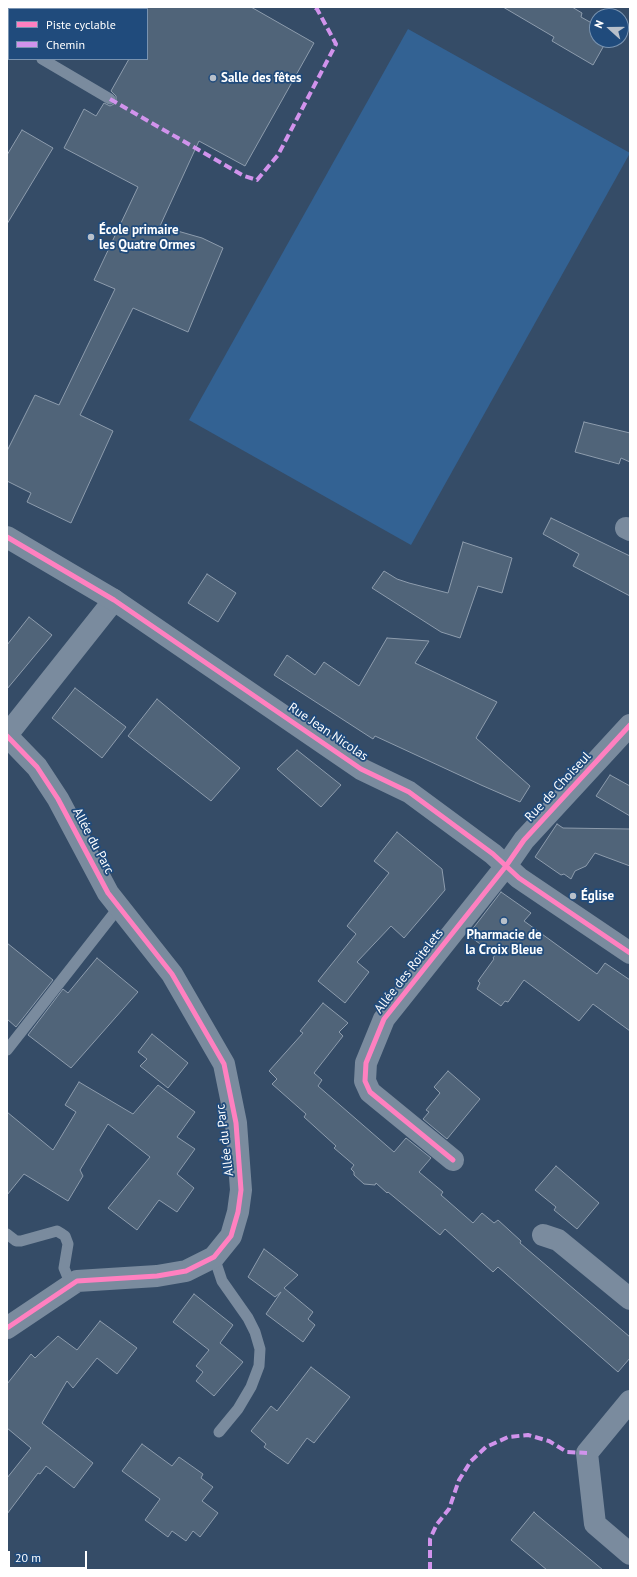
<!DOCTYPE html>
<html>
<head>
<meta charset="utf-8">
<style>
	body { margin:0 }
	#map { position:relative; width:637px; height:1577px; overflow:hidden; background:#354c67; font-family:"PT Sans",sans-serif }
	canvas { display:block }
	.frame { position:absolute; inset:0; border:8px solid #fff; pointer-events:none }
	.legend { position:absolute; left:8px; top:8px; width:140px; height:52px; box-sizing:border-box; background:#204b7c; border:1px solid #7993b0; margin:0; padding:5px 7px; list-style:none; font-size:12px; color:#fff }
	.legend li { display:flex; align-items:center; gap:8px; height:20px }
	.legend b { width:20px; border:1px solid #7993b0 }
	.north { position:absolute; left:589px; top:8px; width:40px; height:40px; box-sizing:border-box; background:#204b7c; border:1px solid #7993b0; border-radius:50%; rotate:291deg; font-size:11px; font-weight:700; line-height:16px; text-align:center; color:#fff }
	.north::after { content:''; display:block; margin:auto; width:14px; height:18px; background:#b8c0ca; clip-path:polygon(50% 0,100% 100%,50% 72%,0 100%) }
	.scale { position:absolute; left:8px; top:1551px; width:79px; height:18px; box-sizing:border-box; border:2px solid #fff; border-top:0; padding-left:5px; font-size:12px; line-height:14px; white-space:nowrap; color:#fff; -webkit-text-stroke:3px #204b7c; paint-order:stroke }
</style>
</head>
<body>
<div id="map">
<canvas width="637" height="1577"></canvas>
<div class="frame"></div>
<ul class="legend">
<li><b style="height:5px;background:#ff80c0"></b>Piste cyclable</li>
<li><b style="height:5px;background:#d193ec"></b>Chemin</li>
</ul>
<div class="north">N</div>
<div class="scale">20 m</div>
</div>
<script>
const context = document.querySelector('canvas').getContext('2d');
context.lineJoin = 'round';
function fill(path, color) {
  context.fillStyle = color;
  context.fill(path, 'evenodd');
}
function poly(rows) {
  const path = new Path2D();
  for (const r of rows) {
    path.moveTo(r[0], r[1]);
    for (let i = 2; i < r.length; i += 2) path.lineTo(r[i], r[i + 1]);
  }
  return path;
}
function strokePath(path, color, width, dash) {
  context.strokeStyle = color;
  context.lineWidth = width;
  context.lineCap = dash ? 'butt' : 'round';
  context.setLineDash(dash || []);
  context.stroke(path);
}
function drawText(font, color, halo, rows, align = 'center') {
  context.font = font + ' "PT Sans",sans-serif';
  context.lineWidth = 3.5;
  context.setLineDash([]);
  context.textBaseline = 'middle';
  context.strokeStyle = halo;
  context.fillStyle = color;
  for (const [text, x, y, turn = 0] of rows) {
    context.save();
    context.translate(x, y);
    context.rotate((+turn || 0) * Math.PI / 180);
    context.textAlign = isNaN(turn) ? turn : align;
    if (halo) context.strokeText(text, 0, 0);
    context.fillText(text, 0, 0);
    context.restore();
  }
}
const green = poly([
	[408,29,630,153,411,545,189,420]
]);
const building = poly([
	[147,7,251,7,314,43,245,166,199,141,160,226,202,238,223,248,188,332,133,308,80,415,113,431,71,523,27,502,31,493,7,481,7,451,35,395,59,405,115,289,94,280,138,187,64,148,84,109,96,116,104,103,110,106,116,103,116,96,111,91,129,59,147,59,147,7],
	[503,7,572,7,582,13,581,17,597,26,597,40,607,40,593,65,552,41,554,37,503,7],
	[22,130,53,148,7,224,7,155,22,130],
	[584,422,630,433,630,462,621,458,619,464,575,452,584,422],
	[551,518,630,556,630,596,573,566,579,554,543,534,551,518],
	[463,542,512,558,502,593,478,586,460,638,441,632,372,588,384,571,397,579,409,583,448,593,463,542],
	[207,574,236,593,218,622,188,603,207,574],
	[29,617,52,635,7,689,7,645,29,617],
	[387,638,429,641,415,663,497,702,476,738,530,786,520,802,481,785,375,736,373,739,274,675,287,655,315,675,324,662,359,686,387,638],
	[75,688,126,727,102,758,52,718,75,688],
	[157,699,240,768,211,801,128,736,157,699],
	[297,750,341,785,321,807,277,769,297,750],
	[610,775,630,786,630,816,596,796,610,775],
	[557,824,563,828,630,829,630,866,595,853,586,866,575,871,571,879,564,874,561,875,535,857,557,824],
	[397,832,442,869,445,890,404,938,391,926,357,962,369,972,345,1003,318,981,356,934,347,926,389,873,374,861,397,832],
	[501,892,531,913,524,921,597,974,605,963,630,980,630,1031,593,1004,579,1021,524,980,508,1002,505,1001,501,1006,477,989,480,983,478,981,494,959,493,958,495,955,468,935,501,892],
	[7,943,53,980,16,1027,7,1019,7,943],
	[97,958,138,992,71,1068,28,1035,63,989,68,993,97,958],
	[323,1003,348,1023,339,1032,343,1036,314,1073,322,1080,318,1086,394,1152,406,1138,431,1158,419,1172,443,1192,441,1195,473,1223,482,1213,494,1223,498,1220,521,1241,520,1243,630,1337,630,1358,618,1372,498,1267,493,1272,445,1229,440,1235,388,1192,387,1193,376,1183,375,1185,364,1184,354,1175,354,1172,351,1169,354,1165,334,1148,336,1146,304,1117,306,1114,272,1084,277,1079,269,1071,303,1033,300,1031,323,1003],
	[152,1034,188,1063,168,1088,140,1066,147,1059,138,1052,152,1034],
	[448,1071,480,1099,447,1139,423,1119,429,1112,426,1110,440,1093,434,1087,448,1071],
	[79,1082,133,1114,158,1085,195,1112,177,1137,195,1149,177,1174,194,1188,177,1212,159,1200,137,1230,108,1208,150,1157,108,1124,80,1170,83,1176,68,1201,24,1174,7,1195,7,1112,53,1150,76,1112,65,1105,79,1082],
	[556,1166,599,1203,577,1229,554,1210,556,1207,535,1190,556,1166],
	[264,1249,298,1275,284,1288,313,1312,308,1319,315,1325,303,1342,266,1314,281,1292,275,1297,248,1277,264,1249],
	[194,1294,233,1325,220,1343,243,1362,214,1396,196,1381,203,1372,196,1366,209,1350,173,1322,194,1294],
	[100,1321,137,1348,117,1374,97,1358,73,1388,67,1381,42,1423,93,1463,74,1488,46,1466,40,1474,38,1473,7,1514,7,1478,31,1448,7,1428,7,1384,31,1354,35,1358,58,1336,77,1350,100,1321],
	[311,1367,350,1397,314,1443,307,1438,288,1464,264,1447,266,1444,251,1431,271,1406,277,1411,311,1367],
	[142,1444,172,1466,179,1457,203,1474,201,1478,213,1487,202,1501,218,1513,200,1537,193,1531,186,1541,172,1531,168,1537,145,1520,160,1499,122,1471,142,1444],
	[534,1512,537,1515,603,1570,547,1570,511,1540,534,1512]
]);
const service = poly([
	[8,39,9,40],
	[42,59,110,99],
	[7,1050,119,907],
	[7,1234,16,1241,21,1241,57,1231,62,1234,65,1236,68,1244,64,1268,71,1285],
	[214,1257,222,1281,248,1318,255,1332,260,1349,259,1366,251,1387,238,1409,219,1432]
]);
const minor = poly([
	[626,528,630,530],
	[7,735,114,600],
	[7,736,37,767,58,799,108,893,172,974,224,1064,236,1123,241,1190,238,1212,231,1236,214,1257,186,1271,157,1276,77,1281,7,1328],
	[453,1160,370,1092,365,1081,366,1063,384,1019,506,866,524,840,630,725],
	[543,1235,558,1240,630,1299],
	[630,1401,587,1453,595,1524,630,1554]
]);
const tertiary = poly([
	[7,537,114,600,361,769,409,792,493,854,519,878,630,953]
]);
const quiet = poly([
	[110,99,244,176,257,180,278,155,336,44,317,9,314,7],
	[430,1570,430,1539,437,1524,449,1509,459,1480,471,1461,486,1447,508,1437,528,1435,549,1441,567,1452,587,1453]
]);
const cycleway = poly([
	[7,537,114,600,361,769,409,792,493,854,519,878,630,953],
	[7,736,37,767,58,799,108,893,172,974,224,1064,236,1123,241,1190,238,1212,231,1236,214,1257,186,1271,157,1276,77,1281,7,1328],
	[453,1160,370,1092,365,1081,366,1063,384,1019,506,866,524,840,630,725]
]);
const markers = [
	[213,78,4,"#b8c0ca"],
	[91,237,4,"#b8c0ca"],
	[573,896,4,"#b8c0ca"],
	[504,921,4,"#b8c0ca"]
];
const poiNames = [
	["Salle des fêtes",221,78],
	["École primaire",99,230],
	["les Quatre Ormes",99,245],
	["Église",581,896],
	["Pharmacie de",504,935,"center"],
	["la Croix Bleue",504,950,"center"]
];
const streetNames = [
	["Rue Jean Nicolas",328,732,34],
	["Rue de Choiseul",558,787,-47],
	["Allée du Parc",93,841,62],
	["Allée des Roitelets",409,971,-52],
	["Allée du Parc",225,1140,-97]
];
fill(green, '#336293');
fill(building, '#506479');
strokePath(building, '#8d9cad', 1);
strokePath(service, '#7a8b9e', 11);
strokePath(minor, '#7a8b9e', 22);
strokePath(tertiary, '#7a8b9e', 22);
strokePath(quiet, '#d193ec', 4, [8, 4]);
strokePath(cycleway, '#ff80c0', 5);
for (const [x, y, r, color] of markers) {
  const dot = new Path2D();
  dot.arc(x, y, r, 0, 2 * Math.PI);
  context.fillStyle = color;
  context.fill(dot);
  strokePath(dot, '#204b7c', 1.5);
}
drawText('bold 13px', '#fff', '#204b7c', poiNames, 'left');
drawText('13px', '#fff', '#204b7c', streetNames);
</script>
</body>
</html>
